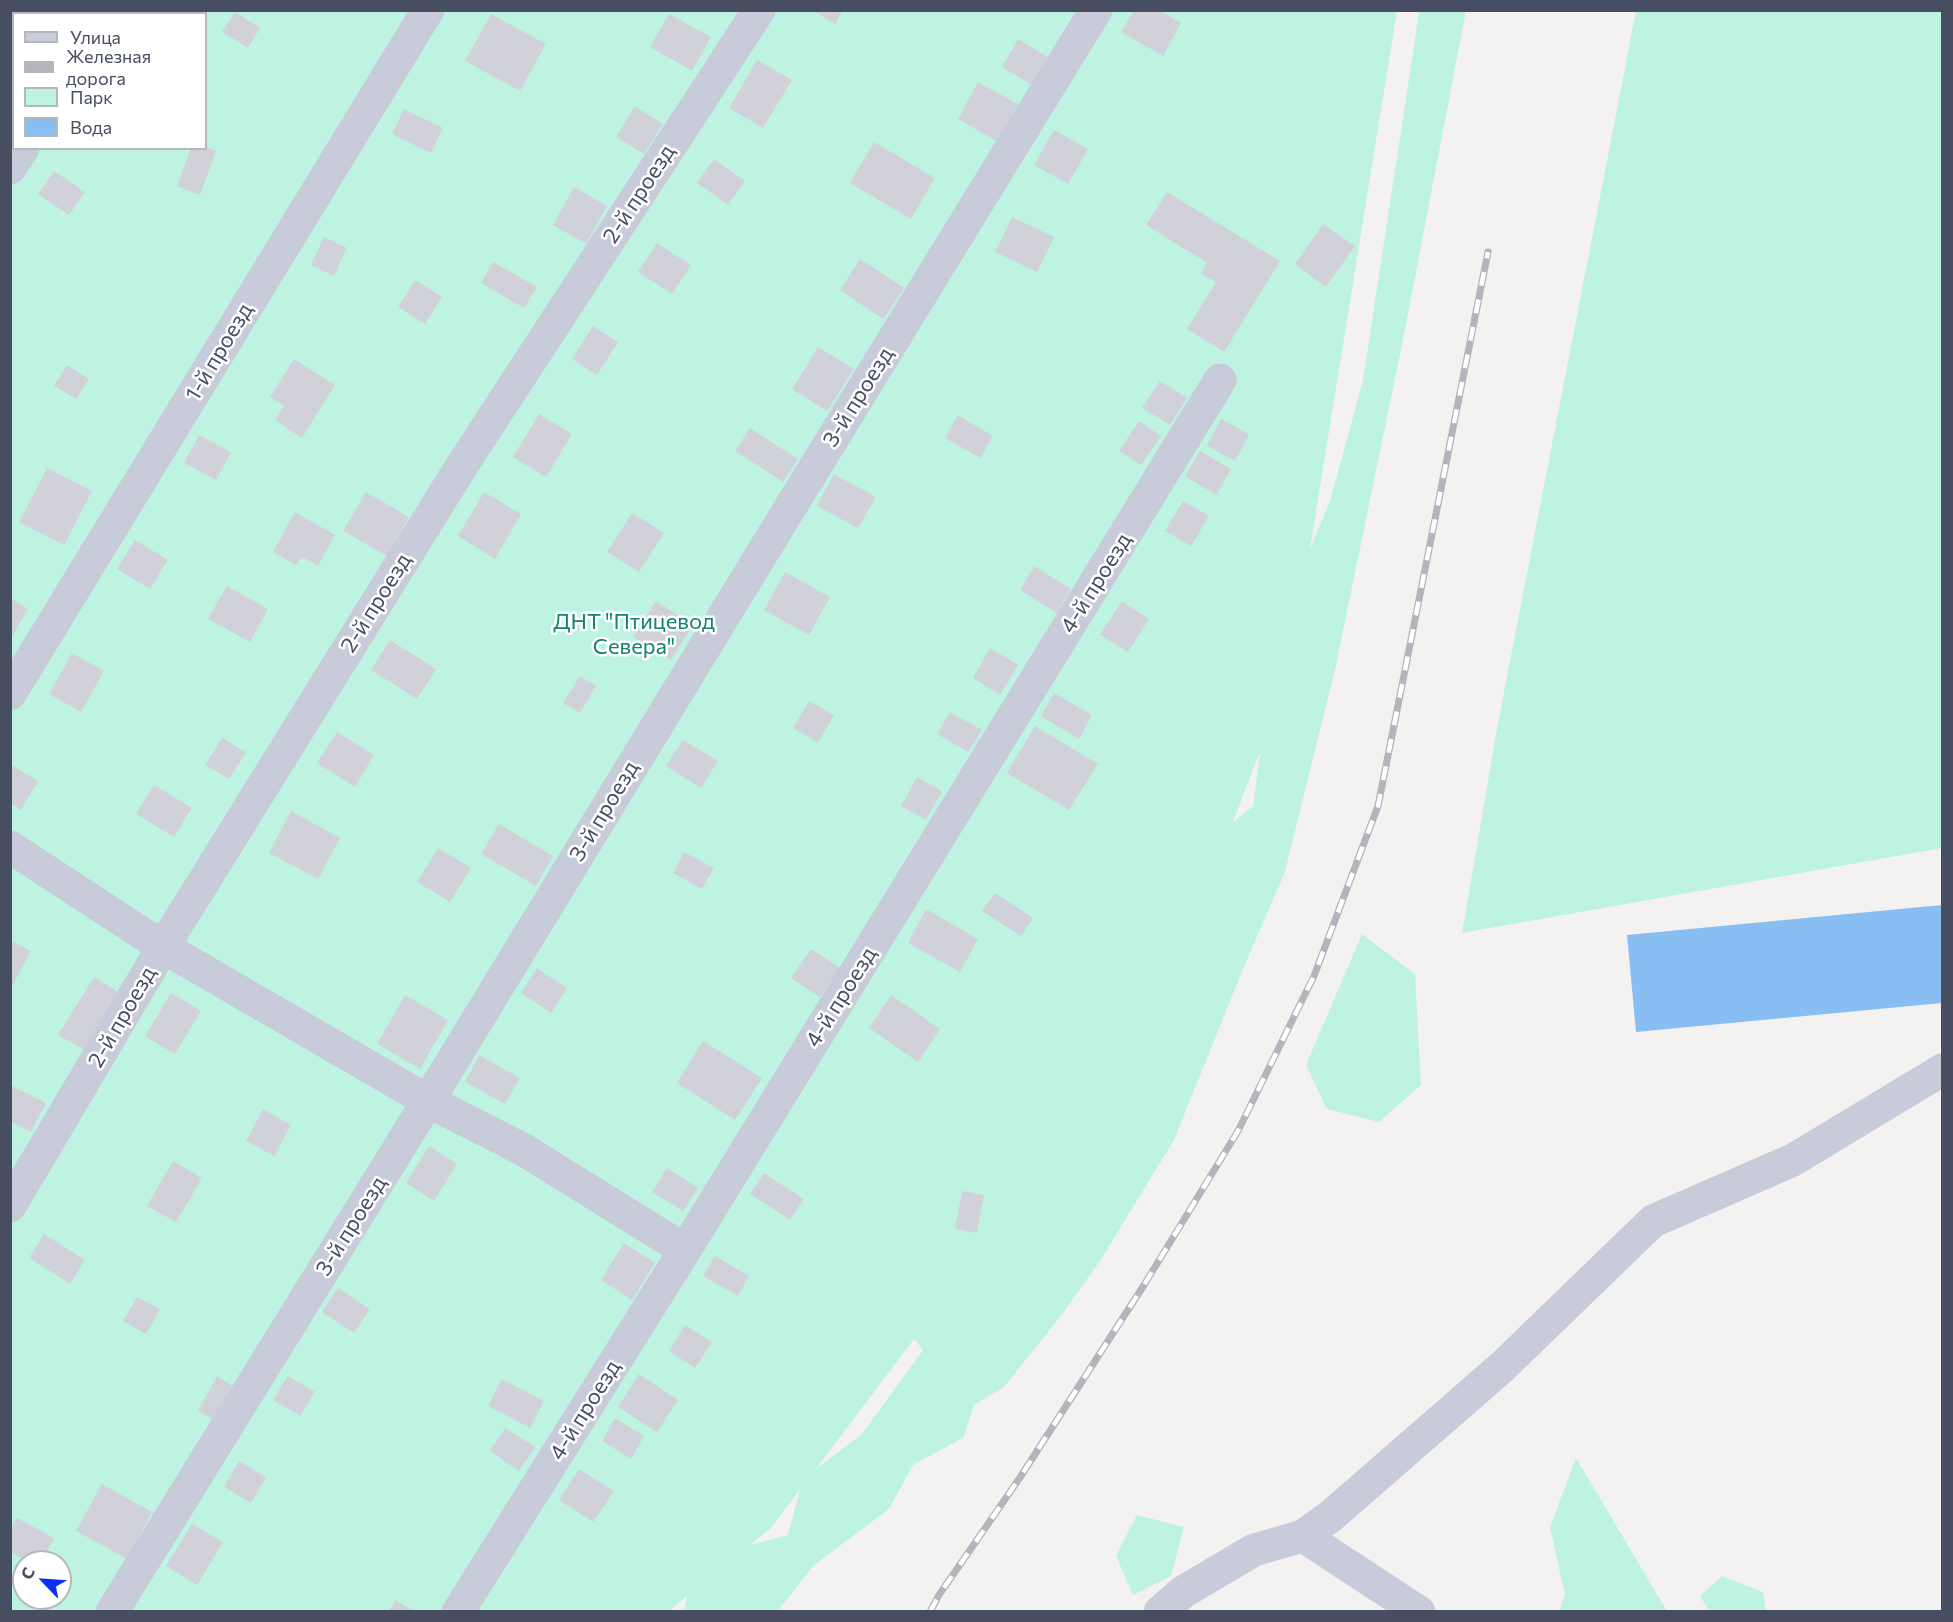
<!DOCTYPE html>
<html>
<head>
<meta charset="utf-8">
<style>
	body { margin:0 }
	#map { position:relative; width:1953px; height:1622px; overflow:hidden; background:#f4f2f1; font-family:Commissioner,sans-serif }
	canvas { display:block }
	.frame { position:absolute; inset:0; border:12px solid #484e61; pointer-events:none }
	.legend { position:absolute; left:12px; top:12px; width:195px; height:138px; box-sizing:border-box; background:#fff; border:2px solid #b6b8c0; margin:0; padding:8px 10px; list-style:none; font-size:18px; color:#484e61 }
	.legend li { display:flex; align-items:center; gap:12px; height:30px }
	.legend b { width:30px; border:2px solid #b6b8c0 }
	.north { position:absolute; left:12px; top:1550px; width:60px; height:60px; box-sizing:border-box; background:#fff; border:2px solid #b6b8c0; border-radius:50%; rotate:295deg; font-size:16px; font-weight:700; line-height:24px; text-align:center; color:#484e61 }
	.north::after { content:''; display:block; margin:auto; width:21px; height:27px; background:#0c2ff3; clip-path:polygon(50% 0,100% 100%,50% 72%,0 100%) }
</style>
</head>
<body>
<div id="map">
<canvas width="1953" height="1622"></canvas>
<div class="frame"></div>
<ul class="legend">
<li><b style="height:8px;background:#c8ccda"></b>Улица</li>
<li><b style="height:8px;background:#b3b4bc"></b>Железная дорога</li>
<li><b style="height:16px;background:#bef3e2"></b>Парк</li>
<li><b style="height:16px;background:#89bef3"></b>Вода</li>
</ul>
<div class="north">С</div>
</div>
<script>
const context = document.querySelector('canvas').getContext('2d');
context.lineJoin = 'round';
function fill(path, color) {
  context.fillStyle = color;
  context.fill(path, 'evenodd');
}
function poly(rows) {
  const path = new Path2D();
  for (const r of rows) {
    path.moveTo(r[0], r[1]);
    for (let i = 2; i < r.length; i += 2) path.lineTo(r[i], r[i + 1]);
  }
  return path;
}
function strokePath(path, color, width, dash) {
  context.strokeStyle = color;
  context.lineWidth = width;
  context.lineCap = dash ? 'butt' : 'round';
  context.setLineDash(dash || []);
  context.stroke(path);
}
function drawText(font, color, halo, rows, align = 'center') {
  context.font = font + ' Commissioner,sans-serif';
  context.lineWidth = 5;
  context.setLineDash([]);
  context.textBaseline = 'middle';
  context.strokeStyle = halo;
  context.fillStyle = color;
  for (const [text, x, y, turn = 0] of rows) {
    context.save();
    context.translate(x, y);
    context.rotate((+turn || 0) * Math.PI / 180);
    context.textAlign = isNaN(turn) ? turn : align;
    if (halo) context.strokeText(text, 0, 0);
    context.fillText(text, 0, 0);
    context.restore();
  }
}
const green = poly([
	[11,11,1397,11,1310,549,1330,501,1363,380,1419,13,1414,11,1466,11,1404,335,1336,665,1285,872,1243,969,1174,1140,1100,1261,1060,1317,1004,1387,974,1405,963,1438,913,1465,889,1509,813,1566,778,1611,684,1611,687,1596,668,1612,11,1612],
	[14,14,206,14,206,148,14,148],
	[1260,754,1253,806,1233,822,1259,754],
	[914,1339,923,1350,862,1434,816,1469],
	[800,1489,788,1535,750,1545,771,1528],
	[24,1562,60,1562,60,1598,24,1598],
	[1636,11,1942,11,1942,848,1462,933,1498,723],
	[1362,934,1415,974,1421,1085,1379,1122,1327,1109,1306,1065],
	[1576,1458,1667,1611,1559,1611,1565,1595,1550,1527],
	[1137,1515,1184,1527,1171,1576,1133,1595,1116,1556],
	[1722,1576,1763,1592,1766,1611,1709,1611,1700,1596]
]);
const water = poly([
	[1942,905,1942,1003,1636,1032,1627,935]
]);
const building = poly([
	[812,10,843,10,835,24],
	[1134,10,1159,10,1181,23,1163,56,1121,32],
	[235,12,260,28,248,48,222,32],
	[491,14,546,44,520,91,465,61],
	[669,14,711,37,692,71,650,47],
	[1018,39,1051,59,1035,87,1002,67],
	[757,60,792,80,763,128,729,108],
	[978,82,1018,104,998,142,958,119],
	[635,106,663,124,644,154,616,137],
	[404,109,443,128,431,153,392,134],
	[1054,130,1088,149,1068,184,1034,165],
	[874,142,935,178,911,219,850,183],
	[206,147,216,151,200,195,177,186,191,148,206,148],
	[714,159,745,181,728,205,697,183],
	[54,171,85,192,69,215,38,194],
	[574,187,607,206,586,244,553,225],
	[1167,192,1280,261,1224,352,1187,329,1216,282,1201,274,1207,263,1146,225],
	[1012,217,1054,237,1037,272,995,252],
	[1323,224,1355,246,1326,287,1295,264],
	[324,237,347,248,334,276,311,265],
	[657,243,691,265,672,294,638,272],
	[860,259,904,288,883,319,840,290],
	[493,262,537,287,524,308,481,283],
	[415,280,442,297,425,324,398,307],
	[593,326,618,342,597,375,572,359],
	[818,347,854,369,827,411,792,389],
	[294,359,335,385,302,438,275,420,284,406,270,397],
	[67,365,89,379,76,399,54,386],
	[1160,381,1187,398,1170,425,1142,408],
	[539,414,572,434,546,477,513,457],
	[958,415,993,436,980,458,945,438],
	[1221,419,1249,434,1235,461,1207,446],
	[1139,421,1161,436,1141,465,1119,451],
	[750,428,798,459,783,482,735,451],
	[199,435,231,452,216,480,184,463],
	[1200,451,1231,469,1216,495,1185,476],
	[47,468,92,491,64,545,19,522],
	[834,474,876,497,858,528,817,506],
	[366,492,409,517,387,556,343,531],
	[484,492,521,514,495,559,458,536],
	[1183,501,1209,516,1191,546,1165,531],
	[295,512,335,535,318,566,302,557,296,565,273,552],
	[632,513,664,533,639,572,607,552],
	[135,540,168,560,150,589,117,569],
	[1034,566,1071,589,1057,613,1020,590],
	[785,572,830,597,809,635,764,610],
	[227,586,268,609,250,642,208,619],
	[10,598,28,609,10,640],
	[656,601,693,625,671,660,633,637],
	[1122,601,1149,619,1128,652,1100,635],
	[390,640,436,669,417,699,371,670],
	[990,648,1018,665,1000,695,973,678],
	[72,653,104,671,81,712,49,694],
	[580,676,596,686,580,713,563,703],
	[1054,693,1092,715,1079,739,1041,716],
	[809,701,834,715,818,743,793,728],
	[950,712,982,730,968,752,937,734],
	[1035,726,1098,764,1069,810,1007,773],
	[337,732,374,755,355,787,317,763],
	[222,738,246,752,229,779,205,765],
	[683,740,718,761,701,788,666,766],
	[10,764,38,781,21,810,10,803],
	[917,777,942,791,926,820,901,806],
	[154,785,192,808,174,837,136,814],
	[291,811,340,838,318,879,269,853],
	[499,824,553,856,536,886,481,854],
	[438,848,471,868,450,902,417,882],
	[684,852,714,868,702,889,673,873],
	[995,893,1033,918,1021,936,982,911],
	[926,909,978,939,960,972,908,943],
	[10,940,31,951,10,990],
	[811,949,840,968,820,997,791,978],
	[537,968,567,988,551,1013,521,993],
	[94,977,125,996,90,1053,58,1035],
	[171,993,201,1011,175,1054,145,1036],
	[405,995,448,1020,420,1069,377,1044],
	[891,995,940,1029,918,1062,869,1028],
	[703,1041,762,1078,735,1120,677,1083],
	[479,1055,520,1078,505,1104,465,1082],
	[10,1085,46,1103,31,1132,10,1121],
	[263,1109,291,1125,274,1156,246,1141],
	[429,1146,457,1164,434,1201,406,1183],
	[173,1161,202,1178,176,1222,147,1206],
	[667,1168,698,1188,683,1211,652,1192],
	[764,1173,804,1199,790,1220,750,1194],
	[962,1191,984,1195,977,1233,955,1229],
	[44,1234,85,1260,70,1284,29,1258],
	[624,1243,655,1263,632,1300,601,1280],
	[715,1256,749,1276,738,1296,703,1276],
	[338,1288,370,1309,354,1333,322,1312],
	[137,1297,160,1309,146,1334,123,1321],
	[685,1325,712,1342,695,1368,669,1351],
	[639,1374,678,1400,657,1432,618,1407],
	[217,1376,233,1386,214,1420,198,1411],
	[288,1376,315,1392,300,1416,273,1400],
	[502,1379,544,1401,530,1428,488,1406],
	[615,1418,644,1436,631,1459,602,1441],
	[505,1428,535,1447,519,1471,490,1451],
	[239,1461,266,1477,251,1503,224,1487],
	[579,1469,614,1491,593,1522,559,1500],
	[102,1484,152,1512,127,1559,76,1531],
	[17,1518,54,1538,42,1562,30,1562,10,1552,10,1531],
	[192,1524,223,1542,197,1585,166,1566],
	[396,1600,414,1612,388,1612]
]);
const minor = poly([
	[90,14,91,10],
	[10,168,23,148],
	[10,694,428,10],
	[10,847,163,947,428,1101,524,1150,685,1250],
	[10,1206,163,947,461,467,759,10],
	[1303,1536,1419,1612],
	[112,1612,428,1101,761,555,1096,10],
	[458,1612,685,1250,1220,380],
	[1160,1612,1183,1592,1254,1550,1303,1536,1331,1516,1502,1367,1653,1221,1793,1160,1942,1070]
]);
const rail = poly([
	[930,1612,939,1595,1019,1479,1144,1285,1238,1131,1314,976,1378,806,1488,252]
]);
const streetNames = [
	["2-й проезд",639,194,-57],
	["1-й проезд",219,352,-59],
	["3-й проезд",858,397,-58],
	["4-й проезд",1096,583,-58],
	["2-й проезд",376,603,-58],
	["3-й проезд",604,811,-59],
	["4-й проезд",841,997,-58],
	["2-й проезд",122,1017,-60],
	["3-й проезд",351,1226,-58],
	["4-й проезд",585,1410,-58]
];
const parkNames = [
	["ДНТ \"Птицевод",634,622],
	["Севера\"",634,647]
];
fill(green, '#bef3e2');
fill(water, '#89bef3');
fill(building, '#d1d2d9');
strokePath(minor, '#c8ccda', 33);
strokePath(rail, '#b3b4bc', 7);
strokePath(rail, '#fff', 4.5, [14]);
drawText('22px', '#484e61', '#fff', streetNames);
drawText('22px', '#11846b', '#fff', parkNames);
</script>
</body>
</html>
